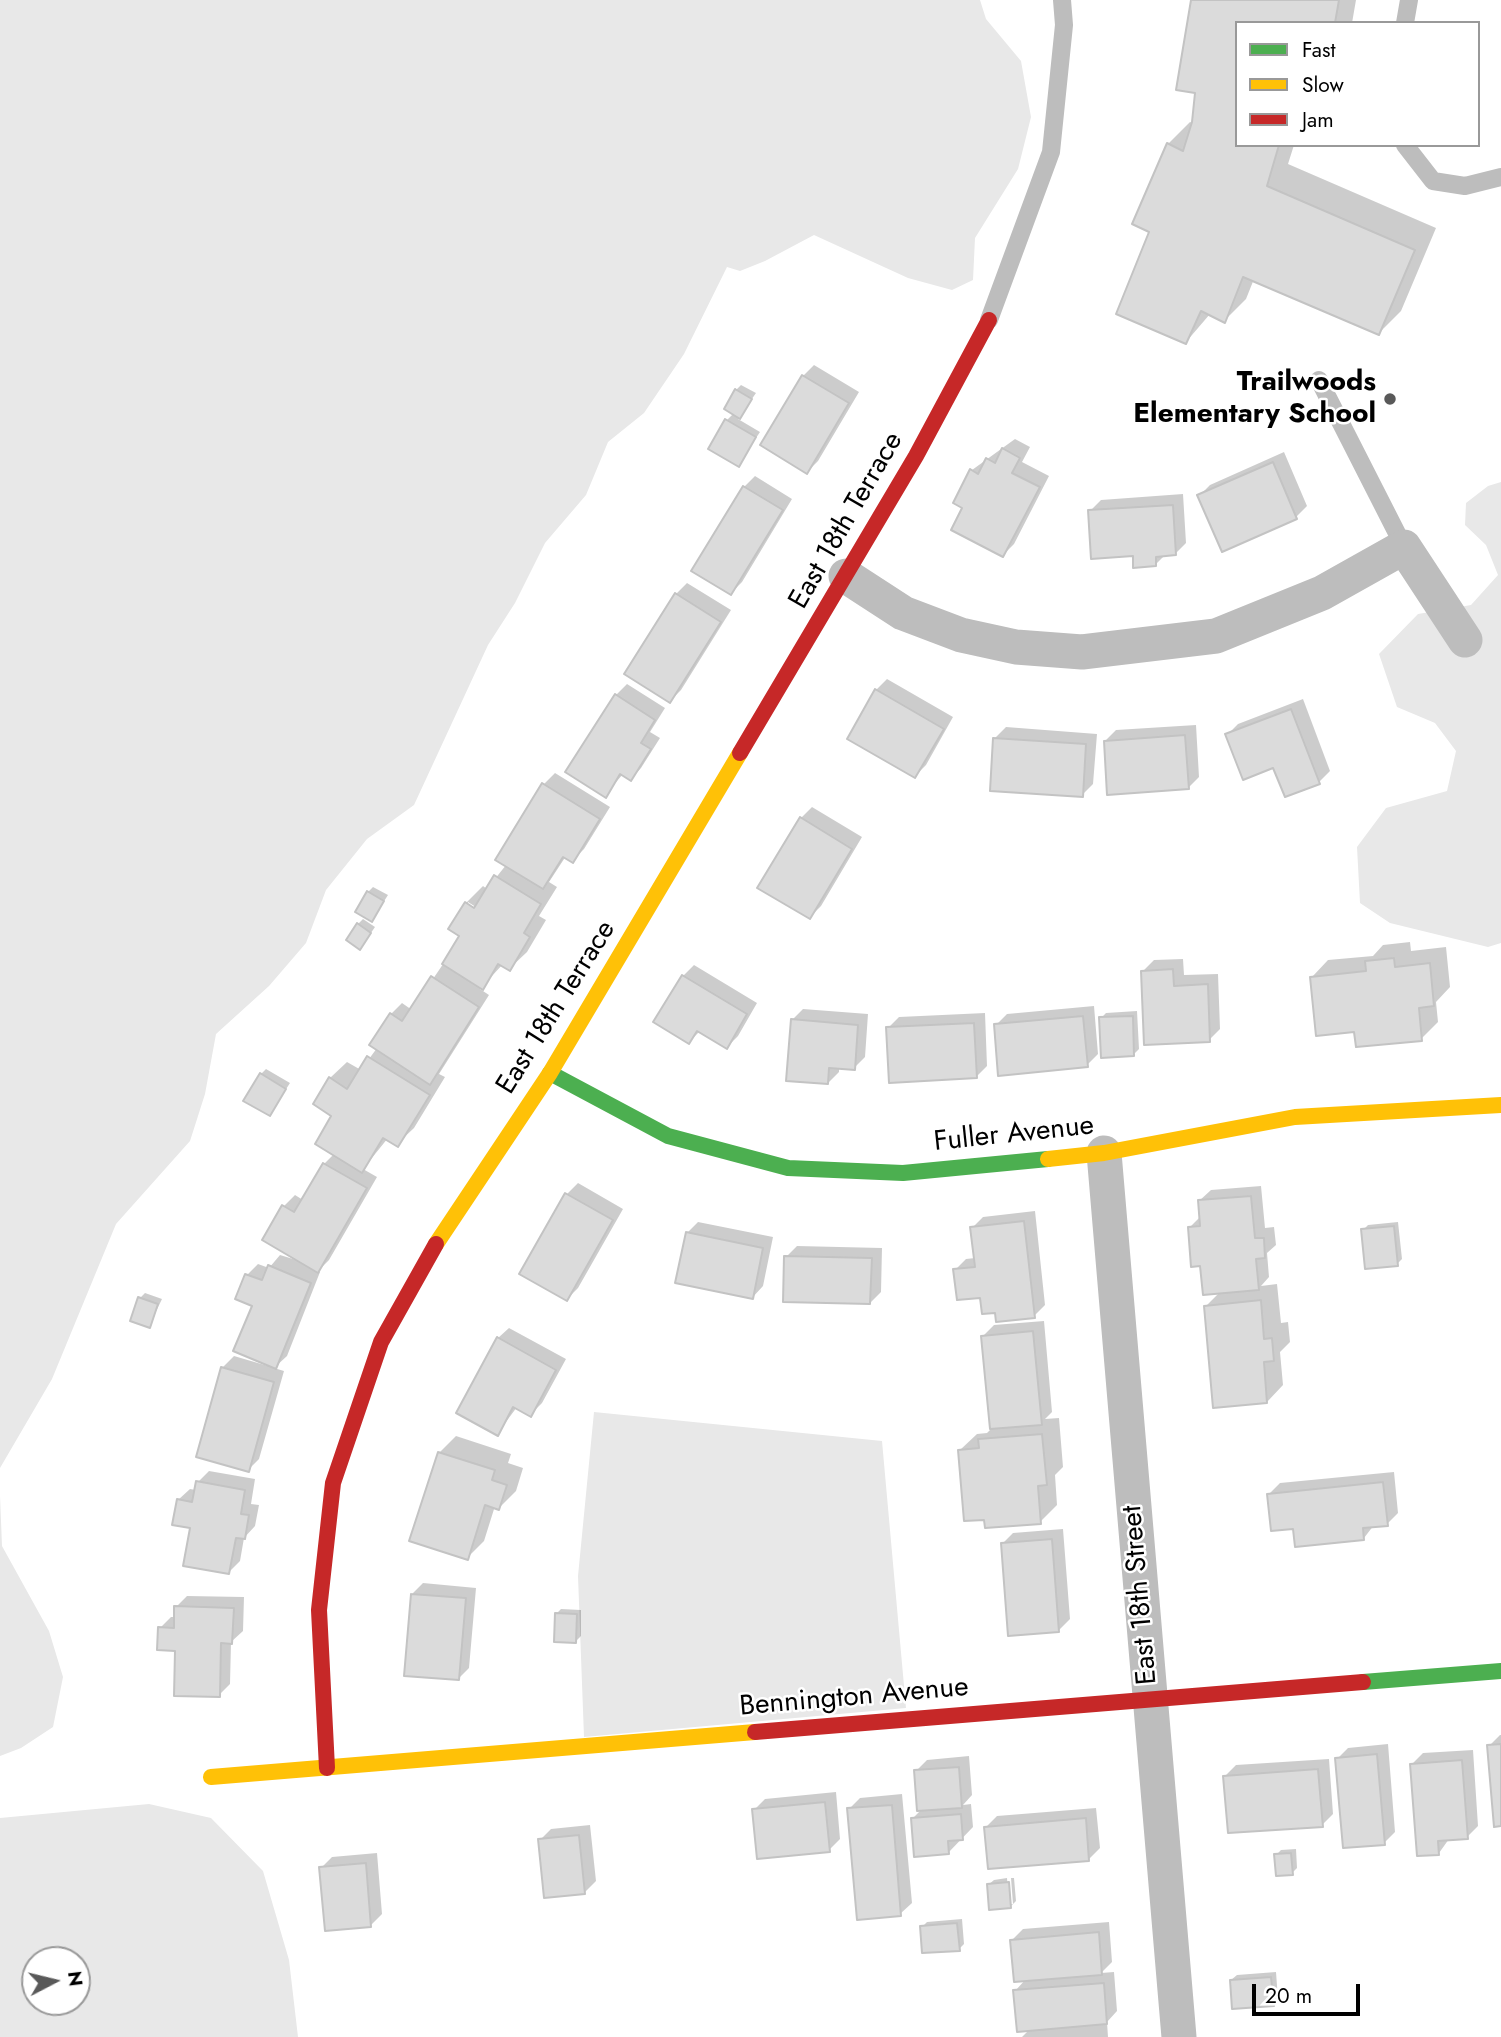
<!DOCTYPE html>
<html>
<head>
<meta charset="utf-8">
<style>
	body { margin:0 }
	#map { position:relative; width:1501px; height:2037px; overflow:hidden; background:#fff; font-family:Jost,sans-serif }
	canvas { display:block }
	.legend { position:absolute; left:1235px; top:21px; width:245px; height:126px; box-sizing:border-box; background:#fff; border:2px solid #999; margin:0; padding:9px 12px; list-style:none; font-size:21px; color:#000 }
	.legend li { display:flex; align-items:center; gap:14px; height:35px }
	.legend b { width:35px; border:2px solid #999 }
	.north { position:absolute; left:21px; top:1946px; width:70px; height:70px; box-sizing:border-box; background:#fff; border:2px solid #999; border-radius:50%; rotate:83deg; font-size:19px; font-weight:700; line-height:28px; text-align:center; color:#000 }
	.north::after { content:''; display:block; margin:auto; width:24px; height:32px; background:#595959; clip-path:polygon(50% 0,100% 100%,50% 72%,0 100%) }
	.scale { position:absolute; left:1252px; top:1984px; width:108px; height:32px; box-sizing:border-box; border:4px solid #000; border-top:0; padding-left:9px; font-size:21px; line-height:24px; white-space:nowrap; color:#000; -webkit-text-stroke:5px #fff; paint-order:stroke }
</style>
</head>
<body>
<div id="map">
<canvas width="1501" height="2037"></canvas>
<ul class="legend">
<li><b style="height:9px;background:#4caf50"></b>Fast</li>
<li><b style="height:9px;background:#ffc107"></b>Slow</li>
<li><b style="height:9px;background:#c62828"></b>Jam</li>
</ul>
<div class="north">N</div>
<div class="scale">20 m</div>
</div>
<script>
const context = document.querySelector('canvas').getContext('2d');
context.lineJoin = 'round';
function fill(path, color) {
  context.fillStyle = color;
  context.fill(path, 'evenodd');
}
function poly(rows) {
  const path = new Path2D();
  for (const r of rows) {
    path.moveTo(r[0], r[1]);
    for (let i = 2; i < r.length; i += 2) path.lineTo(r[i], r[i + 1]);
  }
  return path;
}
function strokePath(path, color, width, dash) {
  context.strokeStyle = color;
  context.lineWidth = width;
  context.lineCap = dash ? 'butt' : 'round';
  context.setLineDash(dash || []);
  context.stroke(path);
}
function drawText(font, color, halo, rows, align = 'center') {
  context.font = font + ' Jost,sans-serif';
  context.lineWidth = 5;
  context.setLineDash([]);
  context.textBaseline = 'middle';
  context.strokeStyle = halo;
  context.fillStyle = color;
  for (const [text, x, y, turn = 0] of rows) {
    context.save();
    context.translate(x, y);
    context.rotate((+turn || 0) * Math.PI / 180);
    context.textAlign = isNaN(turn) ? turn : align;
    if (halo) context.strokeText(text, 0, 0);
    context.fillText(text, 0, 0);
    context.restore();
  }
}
const green = poly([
	[0,0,980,0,986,19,1021,61,1031,117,1018,169,975,238,973,280,952,290,908,278,814,235,765,261,740,271,727,267,684,354,644,413,608,442,586,495,545,543,515,603,488,645,414,805,367,839,326,890,306,943,269,986,216,1034,205,1094,190,1141,116,1224,52,1379,0,1468],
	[1501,482,1501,943,1488,947,1390,923,1360,903,1357,847,1386,808,1447,791,1456,751,1435,723,1397,707,1379,654,1418,614,1471,605,1498,575,1486,545,1465,525,1466,503,1488,486],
	[594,1412,882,1441,906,1708,584,1737,578,1576],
	[0,1496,2,1546,49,1631,63,1677,53,1727,21,1748,0,1756],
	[149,1804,211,1818,263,1871,289,1960,298,2037,0,2037,0,1818],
	[35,1960,77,1960,77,2002,35,2002]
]);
const shadow = poly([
	[1193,0,1356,0,1352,23,1237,23,1237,145,1294,145,1288,164,1436,228,1401,311,1379,333,1254,279,1246,299,1224,321,1210,314,1186,342,1151,231,1135,223,1168,144,1190,122,1193,123,1197,92],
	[814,365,859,392,818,461,807,472,762,445,803,376],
	[741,385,756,393,738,419,760,432,738,465,727,420,734,413,736,390],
	[1015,439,1030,447,1022,462,1049,476,1014,544,1003,555,964,507,972,470],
	[1284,452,1307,506,1296,517,1223,549,1199,496,1210,485],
	[755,476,792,499,742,582,731,593,744,487],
	[1183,494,1186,543,1175,554,1166,554,1155,565,1134,555,1090,511,1101,500],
	[687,583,731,610,681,690,670,701,627,674,676,594],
	[887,679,953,717,926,765,915,776,876,690],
	[627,684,665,708,650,732,660,738,641,768,631,779,623,774,605,795,616,695],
	[1303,699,1330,771,1319,782,1274,766,1227,735,1238,724],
	[1196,725,1199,777,1188,788,1105,741,1116,730],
	[1006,727,1097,734,1093,784,1082,795,995,738],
	[555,773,610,807,584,849,573,860,566,856,549,882,557,887,539,916,546,920,527,952,510,968,503,964,480,989,489,995,439,1074,445,1077,414,1128,397,1144,388,1138,363,1169,377,1177,329,1260,318,1271,320,1272,287,1356,274,1368,284,1371,259,1459,248,1470,198,1456,223,1367,234,1356,268,1366,247,1275,258,1264,269,1268,280,1255,303,1262,284,1206,295,1195,303,1200,324,1164,334,1154,330,1078,347,1062,361,1070,377,1048,391,1014,402,1003,412,1010,462,936,466,903,483,886,487,889,506,865,544,784],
	[468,902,482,911,468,906],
	[812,807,862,837,821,906,810,917,801,818],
	[373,887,388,895,372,920,368,892],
	[363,919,375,927,364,943,358,924],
	[1410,942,1411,951,1446,947,1450,987,1436,1002,1438,1022,1421,1039,1356,1030,1312,977,1328,960,1373,956,1383,945],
	[1183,959,1184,975,1218,974,1220,1029,1209,1040,1143,971,1154,960],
	[694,965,757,1003,738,1036,727,1047,700,1031,689,1042,655,1021,683,976],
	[1094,1006,1098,1054,1087,1065,996,1025,1007,1014],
	[803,1009,868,1014,865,1057,854,1068,839,1067,839,1072,828,1083,792,1020],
	[1137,1011,1139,1049,1134,1054,1101,1018,1106,1013],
	[985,1013,987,1066,976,1077,888,1028,899,1017],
	[266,1069,290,1083,270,1114,261,1074],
	[578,1183,623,1209,578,1288,567,1299,522,1273,567,1194],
	[1261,1186,1265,1228,1274,1227,1276,1245,1267,1253,1269,1277,1261,1286,1277,1284,1281,1323,1288,1322,1290,1342,1280,1352,1283,1385,1267,1402,1206,1306,1220,1292,1202,1264,1189,1228,1201,1216,1199,1201,1211,1190],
	[1035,1211,1045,1305,1034,1316,997,1311,955,1270,966,1259,975,1258,972,1228,983,1217],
	[698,1222,773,1237,763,1286,752,1298,687,1233],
	[1398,1222,1402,1259,1397,1264,1363,1230,1368,1225],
	[797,1246,882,1248,881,1292,870,1303,786,1257],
	[145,1293,162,1299,149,1326,140,1298],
	[1044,1321,1052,1412,1045,1419,1059,1418,1063,1467,1055,1475,1057,1505,1040,1522,960,1450,977,1434,987,1433,991,1429,983,1336,994,1325],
	[509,1328,566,1359,542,1403,531,1414,517,1407,497,1434,498,1338],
	[456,1436,511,1454,508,1463,523,1468,516,1491,499,1508,495,1506,484,1541,467,1558,439,1453],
	[209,1471,255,1479,251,1504,259,1505,255,1526,244,1538,240,1561,229,1572,192,1527,178,1500,190,1489,196,1490,198,1482],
	[1394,1472,1398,1513,1387,1524,1374,1525,1364,1538,1294,1527,1269,1494,1280,1483],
	[1063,1529,1070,1619,1059,1630,1002,1544,1013,1533],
	[423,1583,476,1588,469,1668,458,1679,412,1594],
	[187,1596,244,1597,243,1631,231,1642,230,1684,219,1695,160,1628,171,1617,176,1617,176,1607],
	[561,1609,581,1610,581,1636,576,1641,556,1614],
	[1500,1735,1501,1735,1501,1824,1489,1746],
	[1388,1744,1395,1832,1384,1843,1337,1759,1348,1748],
	[1473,1750,1478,1826,1467,1837,1449,1839,1439,1853,1412,1764,1423,1753],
	[969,1756,972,1795,963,1805,971,1804,973,1827,948,1853,912,1819,922,1809,916,1771,927,1760],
	[1329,1759,1333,1814,1322,1825,1225,1776,1236,1765],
	[836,1792,840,1839,829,1850,754,1810,765,1799],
	[902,1794,912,1903,900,1914,849,1809,860,1798],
	[1096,1808,1100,1848,1089,1859,986,1827,997,1816],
	[590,1825,596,1881,585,1892,540,1840,551,1829],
	[1296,1849,1297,1868,1292,1873,1276,1855,1281,1850],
	[377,1853,382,1914,371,1925,321,1868,332,1857],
	[1007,1878,1009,1904,1013,1904,1011,1906,988,1885,994,1880],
	[1011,1878,1014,1878,1016,1901,1013,1904],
	[962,1919,964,1944,959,1949,922,1927,927,1922],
	[1109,1922,1112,1962,1101,1973,1114,1972,1117,2011,1107,2022,1108,2037,1022,2037,1030,2029,1015,1991,1026,1979,1012,1940,1023,1929],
	[1276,1972,1278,1999,1273,2004,1231,1980,1237,1975]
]);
const building = poly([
	[1191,0,1339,0,1335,23,1237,23,1237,145,1279,145,1267,186,1415,250,1379,335,1243,277,1225,323,1201,311,1186,344,1116,314,1149,232,1132,224,1167,143,1183,151,1192,122,1195,93,1176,90,1191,0],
	[802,375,849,403,807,474,760,445,802,375],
	[735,389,752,399,740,419,724,409,735,389],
	[725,419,756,437,739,467,708,449,725,419],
	[1002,448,1020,458,1012,473,1040,487,1003,557,951,530,962,508,953,503,970,469,978,474,986,458,995,463,1002,448],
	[1273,462,1297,519,1222,552,1197,495,1273,462],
	[743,486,783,510,731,595,691,571,743,486],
	[1173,505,1176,555,1156,557,1156,566,1133,568,1133,556,1091,559,1088,510,1173,505],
	[675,593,721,622,670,703,624,674,675,593],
	[875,689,944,729,915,778,847,739,875,689],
	[615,694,655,720,641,743,651,749,631,781,620,774,606,798,565,772,615,694],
	[1291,709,1320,784,1285,797,1273,768,1243,780,1225,734,1291,709],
	[1185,735,1189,789,1107,795,1104,741,1185,735],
	[993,738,1086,744,1083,797,990,791,993,738],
	[542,783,600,819,573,863,563,857,543,889,495,860,542,783],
	[800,817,852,849,810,919,757,888,800,817],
	[494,875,541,904,524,933,530,937,510,971,498,964,483,990,442,964,459,936,448,929,465,902,474,908,494,875],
	[367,891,384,901,372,922,355,912,367,891],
	[357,923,371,933,360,950,346,940,357,923],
	[1394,958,1395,967,1430,963,1434,1006,1419,1008,1422,1041,1356,1047,1354,1032,1316,1036,1310,977,1366,971,1365,961,1394,958],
	[1173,969,1174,986,1208,984,1210,1042,1144,1045,1141,971,1173,969],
	[682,975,747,1014,727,1049,697,1031,689,1044,653,1022,682,975],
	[431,976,479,1007,430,1085,369,1045,390,1013,402,1021,431,976],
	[1083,1016,1088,1067,998,1076,994,1024,1083,1016],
	[1133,1016,1134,1056,1101,1058,1099,1017,1133,1016],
	[791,1019,858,1025,855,1070,829,1068,828,1084,786,1081,791,1019],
	[974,1023,977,1078,889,1083,886,1027,974,1023],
	[367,1056,430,1095,398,1147,383,1138,362,1173,315,1144,331,1116,313,1104,329,1077,347,1089,367,1056],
	[260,1073,286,1089,270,1116,243,1101,260,1073],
	[323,1163,367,1188,318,1273,262,1240,282,1205,294,1212,323,1163],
	[565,1193,613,1220,567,1301,519,1274,565,1193],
	[1251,1196,1255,1238,1264,1238,1265,1258,1256,1259,1259,1290,1203,1295,1200,1266,1191,1267,1188,1227,1200,1226,1198,1200,1251,1196],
	[1024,1221,1035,1318,996,1322,995,1313,982,1314,980,1298,957,1300,953,1269,975,1267,970,1227,1024,1221],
	[1394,1226,1398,1266,1365,1269,1361,1229,1394,1226],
	[686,1232,763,1248,753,1299,675,1283,686,1232],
	[784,1256,872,1258,870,1304,783,1302,784,1256],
	[268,1265,311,1283,276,1369,233,1351,252,1306,235,1299,245,1274,262,1280,268,1265],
	[138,1297,158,1304,150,1328,130,1321,138,1297],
	[1261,1300,1264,1339,1272,1338,1274,1361,1264,1362,1267,1403,1213,1408,1204,1306,1261,1300],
	[1033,1331,1042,1425,990,1429,981,1336,1033,1331],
	[497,1337,556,1370,531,1417,513,1407,498,1436,456,1413,497,1337],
	[221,1367,274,1382,249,1472,196,1457,221,1367],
	[1042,1434,1047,1485,1038,1486,1041,1524,985,1528,984,1520,964,1521,958,1450,979,1448,978,1439,1042,1434],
	[438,1452,495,1470,492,1480,507,1485,499,1510,485,1505,468,1560,409,1541,438,1452],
	[196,1481,245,1490,241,1514,249,1515,245,1539,236,1538,229,1574,183,1566,190,1528,172,1525,177,1499,192,1502,196,1481],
	[1383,1482,1388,1526,1363,1528,1364,1540,1295,1547,1293,1529,1271,1531,1267,1494,1383,1482],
	[1052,1539,1059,1632,1008,1636,1001,1543,1052,1539],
	[411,1594,466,1598,459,1680,404,1676,411,1594],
	[174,1606,234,1608,232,1644,221,1643,220,1697,174,1696,175,1651,157,1650,158,1627,174,1628,174,1606],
	[555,1613,577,1614,576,1643,554,1642,555,1613],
	[1501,1744,1501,1826,1494,1827,1487,1745,1501,1744],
	[1377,1754,1385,1845,1343,1848,1335,1758,1377,1754],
	[1462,1760,1468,1839,1438,1841,1439,1855,1417,1856,1410,1764,1462,1760],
	[959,1767,962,1808,917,1811,914,1770,959,1767],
	[1318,1769,1323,1827,1228,1833,1223,1776,1318,1769],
	[825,1802,830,1852,757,1859,752,1809,825,1802],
	[892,1805,901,1916,857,1920,847,1808,892,1805],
	[961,1814,963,1840,948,1841,949,1854,914,1857,911,1818,961,1814],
	[1086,1818,1089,1861,988,1869,984,1827,1086,1818],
	[579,1835,585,1894,544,1898,538,1839,579,1835],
	[1291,1853,1293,1875,1276,1876,1274,1854,1291,1853],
	[366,1863,371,1927,325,1931,319,1867,366,1863],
	[1009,1882,1011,1908,989,1910,987,1884,1009,1882],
	[957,1923,960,1951,922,1953,920,1926,957,1923],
	[1099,1932,1102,1975,1014,1982,1010,1940,1099,1932],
	[1271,1977,1274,2006,1232,2009,1230,1980,1271,1977],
	[1104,1983,1107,2024,1017,2032,1013,1990,1104,1983]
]);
const lane = poly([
	[1405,23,1409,0],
	[1405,145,1433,181,1465,186,1501,177],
	[989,320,1051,152,1064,25,1062,0],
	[1319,380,1404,547]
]);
const street = poly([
	[846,576,903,613,961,635,1016,647,1082,652,1216,636,1322,593,1404,547,1465,640],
	[1104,1153,1179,2037]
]);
const fast = poly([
	[550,1073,668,1136,788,1168,903,1173,1048,1159],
	[1363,1682,1501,1671]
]);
const slow = poly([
	[1048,1159,1104,1153,1295,1117,1501,1105],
	[436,1244,550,1073,740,753],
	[211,1777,755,1732]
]);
const jam = poly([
	[740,753,916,456,989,320],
	[755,1732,1363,1682],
	[327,1768,319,1610,333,1483,381,1342,436,1244]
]);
const markers = [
	[1390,399,7,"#595959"]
];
const poiNames = [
	["Trailwoods",1376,383],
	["Elementary School",1376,415]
];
const streetNames = [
	["East 18th Terrace",847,521,-60],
	["East 18th Terrace",557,1008,-58],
	["Fuller Avenue",1014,1135,-6],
	["East 18th Street",1141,1595,-95],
	["Bennington Avenue",854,1698,-5]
];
fill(green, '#e8e8e8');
fill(shadow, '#0003');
fill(building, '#dbdbdb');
strokePath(building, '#c3c3c3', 2);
strokePath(lane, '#bdbdbd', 18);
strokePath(street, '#bdbdbd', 35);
strokePath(fast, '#4caf50', 16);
strokePath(slow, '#ffc107', 16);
strokePath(jam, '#c62828', 16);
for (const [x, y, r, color] of markers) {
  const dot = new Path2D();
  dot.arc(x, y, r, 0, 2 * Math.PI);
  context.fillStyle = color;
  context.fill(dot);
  strokePath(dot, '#fff', 2.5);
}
drawText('bold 28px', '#000', '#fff', poiNames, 'right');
drawText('28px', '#000', '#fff', streetNames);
</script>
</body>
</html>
